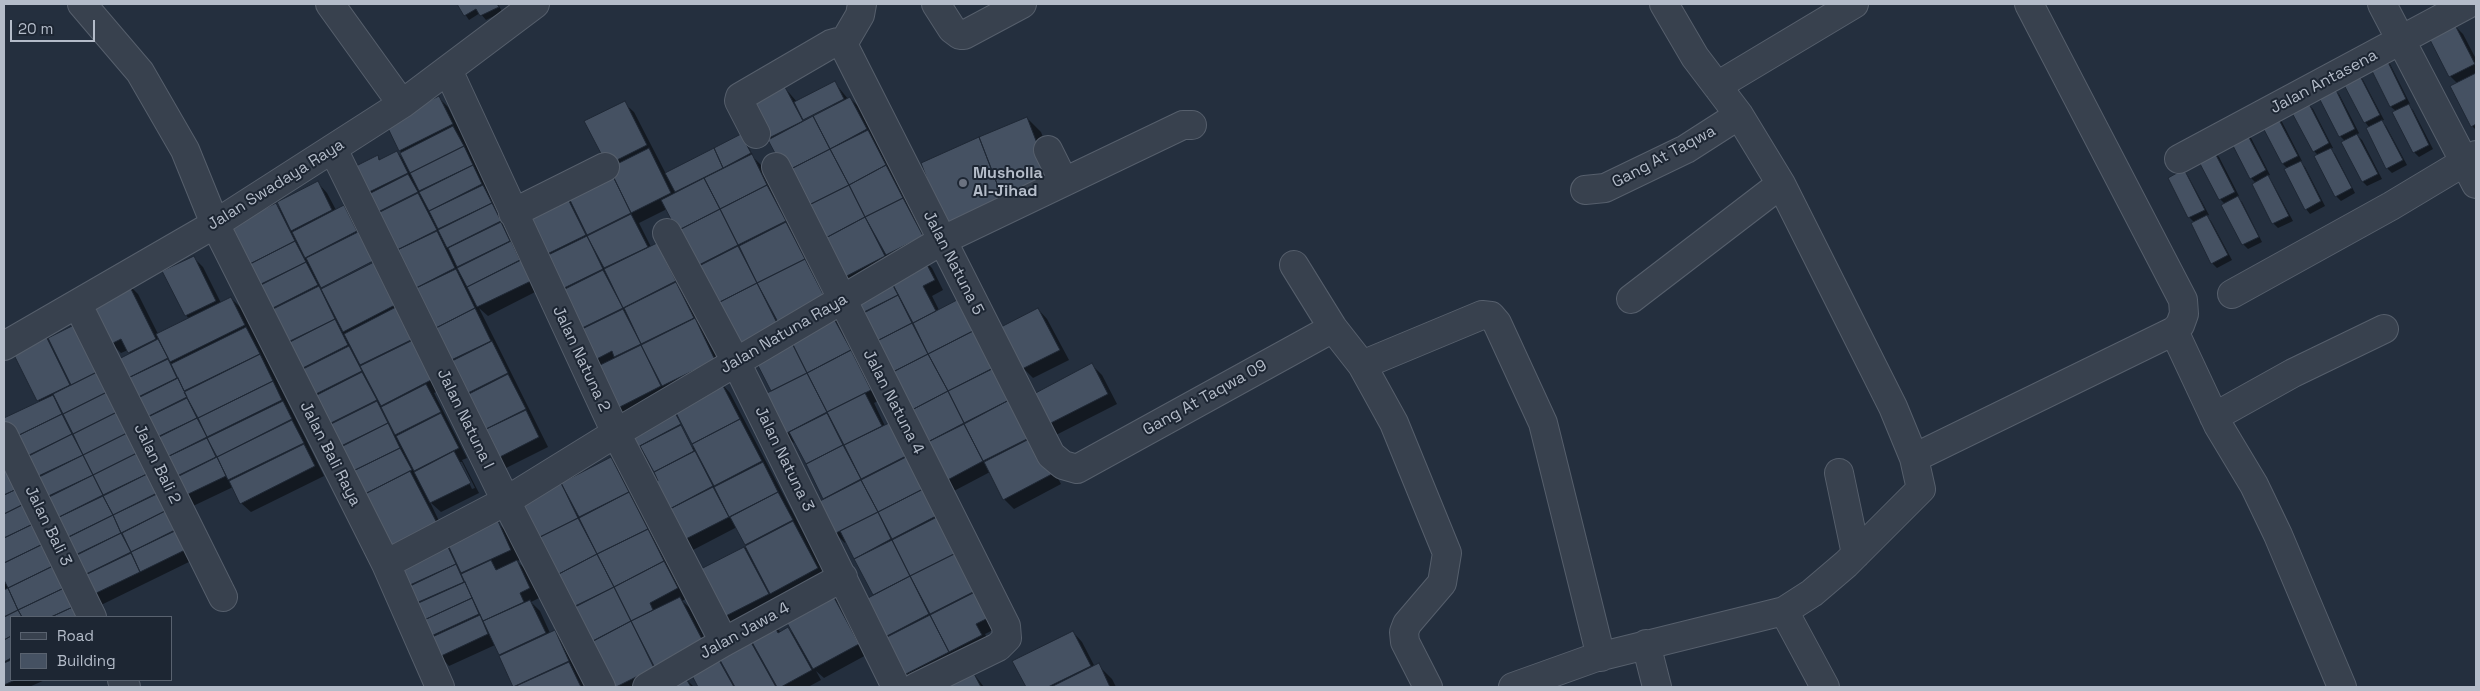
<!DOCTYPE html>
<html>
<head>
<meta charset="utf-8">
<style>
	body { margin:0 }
	#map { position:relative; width:2480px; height:691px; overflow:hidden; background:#242f3e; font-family:"Space Grotesk",sans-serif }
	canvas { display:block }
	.frame { position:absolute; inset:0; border:5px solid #b4bcc9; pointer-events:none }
	.legend { position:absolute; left:10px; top:616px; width:162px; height:65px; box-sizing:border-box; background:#1d2633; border:1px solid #59626f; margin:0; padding:6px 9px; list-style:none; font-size:15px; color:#b4bcc9 }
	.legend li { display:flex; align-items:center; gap:10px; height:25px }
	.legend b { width:25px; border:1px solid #59626f }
	.scale { position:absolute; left:10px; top:20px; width:85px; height:22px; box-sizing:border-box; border:2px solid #b4bcc9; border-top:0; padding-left:6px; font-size:15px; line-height:18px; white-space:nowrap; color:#b4bcc9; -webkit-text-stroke:4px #1d2633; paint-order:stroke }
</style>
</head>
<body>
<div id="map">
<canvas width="2480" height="691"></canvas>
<div class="frame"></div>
<ul class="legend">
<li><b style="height:6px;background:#38414e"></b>Road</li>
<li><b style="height:14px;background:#455162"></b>Building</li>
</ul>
<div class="scale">20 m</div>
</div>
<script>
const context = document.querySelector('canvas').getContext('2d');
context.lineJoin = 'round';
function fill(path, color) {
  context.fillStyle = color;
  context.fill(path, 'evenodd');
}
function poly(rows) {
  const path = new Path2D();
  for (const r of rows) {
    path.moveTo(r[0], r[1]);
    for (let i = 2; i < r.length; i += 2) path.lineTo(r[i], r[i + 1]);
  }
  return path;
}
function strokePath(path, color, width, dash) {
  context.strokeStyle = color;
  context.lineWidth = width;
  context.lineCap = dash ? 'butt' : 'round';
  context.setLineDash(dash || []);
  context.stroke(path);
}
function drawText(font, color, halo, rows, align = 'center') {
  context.font = font + ' "Space Grotesk",sans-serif';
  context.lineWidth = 4;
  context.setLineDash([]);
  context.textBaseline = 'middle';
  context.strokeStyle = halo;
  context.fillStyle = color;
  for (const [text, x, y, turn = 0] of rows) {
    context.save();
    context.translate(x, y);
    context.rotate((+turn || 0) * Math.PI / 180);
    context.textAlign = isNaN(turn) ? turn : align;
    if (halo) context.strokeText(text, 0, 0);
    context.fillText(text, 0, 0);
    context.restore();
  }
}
const shadow = poly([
	[458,4,498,4,502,12,486,20,480,13,469,20],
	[2454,25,2463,34,2476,59,2476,130,2472,126,2458,84,2450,76],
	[2386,60,2390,64,2410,104,2408,105,2413,110,2433,149,2419,157,2414,152,2396,111,2391,107,2371,67],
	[2359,76,2363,80,2384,120,2381,121,2386,126,2407,165,2392,173,2387,168,2369,127,2365,122],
	[835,83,848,99,850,98,860,108,932,246,851,288,842,278,751,106,785,88,797,102],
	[832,104,834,107,798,124,797,122],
	[2334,90,2339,94,2359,133,2357,135,2362,140,2382,179,2367,186,2363,182,2343,142,2345,141,2340,136],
	[438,97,448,107,539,290,488,316,479,308,548,447,504,469,352,170,377,157,381,160,397,152,404,160,400,150],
	[624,103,634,112,666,174,745,140,754,158,761,165,835,310,746,355,667,209,639,223,651,247,657,244,666,254,724,369,623,419,519,215,612,169],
	[2308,104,2313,109,2333,148,2330,149,2335,154,2355,193,2341,201,2336,196,2319,156,2314,151],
	[2277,117,2282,122,2302,161,2300,162,2305,167,2325,206,2310,214,2306,209,2288,169,2283,164],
	[1027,118,1041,132,1064,194,961,242],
	[2250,136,2270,175,2267,176,2272,182,2293,221,2278,228,2273,223,2253,184,2256,183,2251,178,2231,139],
	[2214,152,2219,157,2239,196,2237,197,2242,202,2262,242,2248,249,2243,244,2223,205,2225,204,2220,199],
	[2184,171,2188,176,2209,215,2206,216,2211,221,2232,260,2217,268,2212,263,2195,223,2189,217,2169,178],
	[318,183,327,193,336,210,344,207,353,216,375,259,323,285,323,288,376,261,442,389,434,393,467,458,462,460,479,493,441,512,430,502,439,521,395,558,226,229,276,204,282,211],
	[459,462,462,462,475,488,472,489],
	[193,257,203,267,221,303,231,298,241,308,324,476,251,512,241,503,233,487,191,507,114,362,131,354,128,350,121,353,112,344,128,284,138,294,158,334,189,319,186,315],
	[923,259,932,268,943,290,932,296,939,310,957,302,966,311,1006,378,1061,484,1014,509,1004,499,990,472,952,492,861,314],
	[1038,309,1047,319,1069,360,1033,378,1013,358],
	[832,316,842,326,880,400,874,403,885,426,900,433,999,627,985,634,991,645,915,684,905,674,868,600,875,596,847,542,845,543,835,533,825,499,796,442,794,443,784,434,772,392],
	[77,325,197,558,99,606,4,423,4,420,40,402,38,400,44,333,49,339],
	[1092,365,1102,375,1117,404,1056,435,1046,426],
	[721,383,730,393,827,578,729,629,695,573,747,547,737,527,691,551,681,542,660,482,647,457,644,458,626,432],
	[680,417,694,446,692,447,677,419],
	[4,449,85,617,11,617,11,680,45,680,29,687,4,687],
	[611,459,621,469,687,598,682,601,690,608,712,653,644,687,609,687,580,618,518,506],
	[498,523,507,532,520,560,517,561,527,571,539,598,531,602,540,611,550,633,554,631,564,641,585,687,515,687,495,645,449,666,440,656,408,588,412,586,403,566],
	[829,592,839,602,868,654,824,678,816,671,821,680,808,687,700,687,690,669,772,623,781,633,788,629,795,635],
	[1073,632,1082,642,1095,667,1098,665,1112,679,1116,687,1027,687,1014,661],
	[970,669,984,687,935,687],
	[684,677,694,687,665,687]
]);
const building = poly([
	[457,4,497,4,499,7,480,16,476,9,464,16,457,4],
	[2454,23,2475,64,2449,77,2428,36,2454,23],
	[2386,58,2406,99,2390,107,2370,67,2386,58],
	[2476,73,2476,124,2471,127,2450,86,2476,73],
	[2359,74,2380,115,2364,123,2343,83,2359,74],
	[835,81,844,99,803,120,794,102,835,81],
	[785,87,803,121,767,139,750,105,785,87],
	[2335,88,2355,129,2339,137,2318,96,2335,88],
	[439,96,453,124,399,151,385,122,439,96],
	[850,97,867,129,830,149,813,116,850,97],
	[625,101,647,145,607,165,584,121,625,101],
	[2308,102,2329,143,2313,152,2291,111,2308,102],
	[2409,104,2429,145,2413,153,2392,112,2409,104],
	[813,116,830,149,785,172,768,140,813,116],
	[2277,116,2298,156,2282,164,2261,124,2277,116],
	[1027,117,1051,180,1004,202,979,137,1027,117],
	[2382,120,2403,160,2386,169,2366,128,2382,120],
	[453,126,464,146,410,173,400,153,453,126],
	[868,130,886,165,849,185,830,149,868,130],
	[2245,130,2266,170,2250,179,2229,138,2245,130],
	[741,134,751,153,723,168,714,148,741,134],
	[2357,134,2378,174,2362,182,2341,142,2357,134],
	[979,137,1004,202,946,229,921,163,979,137],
	[464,146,473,165,419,191,410,173,464,146],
	[649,148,671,193,631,213,609,168,649,148],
	[714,148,723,168,675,192,665,173,714,148],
	[2331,148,2352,188,2335,197,2314,156,2331,148],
	[830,149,849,185,803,208,785,172,830,149],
	[397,151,408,173,363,195,350,169,378,155,379,160,397,151],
	[2214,151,2235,192,2219,200,2198,160,2214,151],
	[752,154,767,185,720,209,704,178,752,154],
	[2301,161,2321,201,2305,210,2284,169,2301,161],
	[473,165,482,184,429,211,419,192,473,165],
	[886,165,903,198,865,217,849,185,886,165],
	[609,168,631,213,587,235,565,190,609,168],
	[2184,169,2205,210,2188,218,2168,178,2184,169],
	[408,174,418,192,372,215,363,197,408,174],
	[2268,175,2289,216,2272,224,2252,184,2268,175],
	[704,178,720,209,677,231,661,200,704,178],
	[318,181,332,210,291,231,277,202,318,181],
	[483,185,492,203,438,229,429,211,483,185],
	[767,185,786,221,738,245,720,209,767,185],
	[849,185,865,217,820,241,803,208,849,185],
	[564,191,586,235,539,258,517,214,564,191],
	[418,193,437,230,391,253,372,216,418,193],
	[2238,196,2259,237,2242,245,2221,205,2238,196],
	[903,198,923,236,886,255,865,217,903,198],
	[276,203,295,241,244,267,224,229,276,203],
	[492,203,501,221,447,248,438,230,492,203],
	[344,205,357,231,305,258,292,232,344,205],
	[720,209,738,245,695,267,677,231,720,209],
	[631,214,648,247,604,268,587,236,631,214],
	[2207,215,2228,255,2211,264,2191,223,2207,215],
	[865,217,885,256,841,279,820,241,865,217],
	[501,222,510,241,457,267,448,248,501,222],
	[786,222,805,259,757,283,739,246,786,222],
	[437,231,455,268,410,291,391,253,437,231],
	[358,232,373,261,321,288,306,258,358,232],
	[587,236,603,269,556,292,540,259,587,236],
	[295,241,306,262,255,287,244,267,295,241],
	[511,241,520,260,467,287,457,268,511,241],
	[657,243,676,281,623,308,604,269,657,243],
	[738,246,757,283,714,305,695,268,738,246],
	[194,256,216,301,185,316,162,271,194,256],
	[923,257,935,280,923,286,936,311,913,323,888,275,923,257],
	[805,259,826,300,779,324,757,283,805,259],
	[521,260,531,281,477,307,467,287,521,260],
	[306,262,318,285,267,311,255,288,306,262],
	[374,262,395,305,343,332,321,289,374,262],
	[456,269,475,308,430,331,410,291,456,269],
	[603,270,623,308,576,331,557,293,603,270],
	[890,280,898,295,860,314,853,299,890,280],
	[676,282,694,318,641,344,624,308,676,282],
	[128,283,156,339,128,353,121,339,111,344,90,301,128,283],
	[757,283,778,325,735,346,714,305,757,283],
	[319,286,335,319,284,344,267,312,319,286],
	[898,295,912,323,875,342,860,315,898,295],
	[231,297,245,325,170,362,156,334,231,297],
	[957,300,973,331,928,354,913,323,957,300],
	[396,307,413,339,360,365,344,334,396,307],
	[475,308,491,341,445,363,430,331,475,308],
	[1038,308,1060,350,1022,369,1001,327,1038,308],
	[623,309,641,344,614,357,612,351,591,362,576,332,623,309],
	[832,315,851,350,807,373,789,337,832,315],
	[695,318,715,360,662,386,641,345,695,318],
	[335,319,348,345,297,371,284,345,335,319],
	[78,323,101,370,71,385,48,338,78,323],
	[912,323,928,354,887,375,871,344,912,323],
	[246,327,260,354,184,391,171,364,246,327],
	[973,331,992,369,948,391,928,354,973,331],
	[44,332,70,385,37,401,11,349,44,332],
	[789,337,807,373,771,391,753,356,789,337],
	[158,339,168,358,122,381,113,362,158,339],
	[413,340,433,379,381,406,360,366,413,340],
	[492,341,508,373,462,396,446,364,492,341],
	[641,345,661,386,612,411,592,369,641,345],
	[349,346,362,371,310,397,297,372,349,346],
	[851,350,871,390,827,412,807,373,851,350],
	[260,354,273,381,198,418,184,392,260,354],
	[928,354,948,391,906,413,887,375,928,354],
	[168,359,177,378,132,400,122,381,168,359],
	[1092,363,1108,394,1045,426,1030,396,1092,363],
	[997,366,1013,398,964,423,948,391,997,366],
	[101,370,111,390,63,414,53,394,101,370],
	[362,372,377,400,325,426,311,398,362,372],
	[807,373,827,412,783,435,763,395,807,373],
	[508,374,526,409,480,432,463,397,508,374],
	[178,378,187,397,141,420,132,401,178,378],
	[273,381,282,400,207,437,198,418,273,381],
	[721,382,740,419,692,444,673,407,721,382],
	[426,384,441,412,395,435,381,407,426,384],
	[111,390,121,410,73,434,63,414,111,390],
	[948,391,964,423,922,445,906,413,948,391],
	[865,393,882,426,844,445,827,412,865,393],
	[53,395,62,414,11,439,4,425,4,418,53,395],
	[187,398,197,418,151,440,142,420,187,398],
	[1013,398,1033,436,983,461,964,424,1013,398],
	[283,401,292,419,217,457,207,438,283,401],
	[377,401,388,423,337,448,325,427,377,401],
	[672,407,681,424,634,449,625,431,672,407],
	[121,410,131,431,83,455,73,434,121,410],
	[526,410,539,437,494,460,480,432,526,410],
	[441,413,459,448,414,471,396,436,441,413],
	[827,413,843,445,806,464,789,432,827,413],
	[62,414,72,434,21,459,11,439,62,414],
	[197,418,207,437,161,460,151,441,197,418],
	[740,419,762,461,714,486,692,444,740,419],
	[292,420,304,443,228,480,217,457,292,420],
	[891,422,908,455,861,479,844,445,891,422],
	[388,423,400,448,349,473,337,449,388,423],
	[964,424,983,461,942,483,922,445,964,424],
	[681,425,694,451,654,472,640,446,681,425],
	[131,431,141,451,93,475,83,455,131,431],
	[72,434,83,455,30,480,21,460,72,434],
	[1033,437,1052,474,1003,500,984,462,1033,437],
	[207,438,216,457,171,479,161,460,207,438],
	[304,444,315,466,240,504,229,481,304,444],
	[843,445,861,479,823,499,806,464,843,445],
	[400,448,412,470,361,496,349,473,400,448],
	[141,451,151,472,103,495,93,475,141,451],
	[454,451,471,483,430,503,414,472,454,451],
	[695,451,713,486,664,512,650,485,658,481,654,472,695,451],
	[83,455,93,475,40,500,31,481,83,455],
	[908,456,925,488,878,512,861,480,908,456],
	[217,457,226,476,180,498,171,480,217,457],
	[611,457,629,492,579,517,561,483,611,457],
	[763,462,778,492,729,517,714,487,763,462],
	[9,469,19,488,4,495,4,472,9,469],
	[410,471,437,523,385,550,359,497,410,471],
	[151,472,161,491,113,515,103,496,151,472],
	[93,475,103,495,51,521,41,501,93,475],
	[861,480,878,512,834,534,818,502,861,480],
	[561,483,578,518,534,540,517,506,561,483],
	[713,487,729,517,680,542,664,512,713,487],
	[19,488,26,503,4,514,4,495,19,488],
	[925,488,938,515,892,539,878,512,925,488],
	[161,492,169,509,121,533,113,515,161,492],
	[629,492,648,529,597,554,579,518,629,492],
	[778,492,793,520,745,545,730,517,778,492],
	[103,496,113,515,60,541,51,521,103,496],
	[26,503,35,523,4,538,4,514,26,503],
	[169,509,179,528,131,552,122,533,169,509],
	[878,512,891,539,854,559,840,531,878,512],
	[113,515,121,533,69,558,61,541,113,515],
	[939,516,958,552,910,576,892,540,939,516],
	[578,518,597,554,553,577,534,540,578,518],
	[498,521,511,550,461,573,448,545,498,521],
	[793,521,818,568,770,594,745,546,793,521],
	[35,523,45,543,4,563,4,538,35,523],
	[179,529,189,548,140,572,131,552,179,529],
	[648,529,664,561,614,587,597,554,648,529],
	[121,533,131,552,78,578,69,559,121,533],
	[892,540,910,576,873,595,854,559,892,540],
	[45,543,55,565,8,588,4,580,4,563,45,543],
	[447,545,456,564,410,585,401,566,447,545],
	[744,547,769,594,718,620,693,573,744,547],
	[958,552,977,590,930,614,910,576,958,552],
	[131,553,140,572,88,597,79,578,131,553],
	[597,554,614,587,569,609,553,577,597,554],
	[491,560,496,570,517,560,530,588,520,593,524,602,483,621,461,574,491,560],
	[664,561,678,588,650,603,653,610,631,621,614,587,664,561],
	[456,564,464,582,414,604,406,588,456,564],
	[55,565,66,587,18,610,8,588,55,565],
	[910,576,929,614,885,637,866,599,910,576],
	[465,582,472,598,422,621,414,605,465,582],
	[66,587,75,606,51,617,22,617,18,610,66,587],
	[614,587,631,621,585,645,575,607,614,587],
	[8,588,18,610,4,617,4,590,8,588],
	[830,590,859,644,813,669,783,616,830,590],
	[977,591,990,617,976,624,982,635,949,652,930,615,977,591],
	[680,597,704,643,655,668,631,621,680,597],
	[472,598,479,614,429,637,422,621,472,598],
	[530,600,546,633,499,655,483,621,530,600],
	[75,606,81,617,51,617,75,606],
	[18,610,22,617,11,617,11,636,4,640,4,617,18,610],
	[480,615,488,634,439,657,430,638,480,615],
	[930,615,949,652,904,675,885,638,930,615],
	[631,621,654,668,616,687,608,687,586,645,631,621],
	[772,622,778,633,788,627,812,670,781,687,777,687,748,635,772,622],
	[555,630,569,661,513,687,499,656,555,630],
	[1073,631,1091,666,1048,687,1026,687,1012,661,1073,631],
	[747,635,776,687,735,687,716,653,747,635],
	[11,636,11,658,4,662,4,640,11,636],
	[715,653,734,687,698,687,688,668,715,653],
	[11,660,11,680,15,680,4,685,4,663,11,660],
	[569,662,581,687,514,687,569,662],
	[1099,663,1110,687,1051,687,1099,663],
	[971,668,981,687,932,687,971,668],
	[684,675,691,687,663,687,684,675]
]);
const street = poly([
	[82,4,140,72,185,150,215,224,386,564,440,687],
	[330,4,402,104],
	[936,4,952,29,960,35,964,35,1022,4],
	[2382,4,2476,184],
	[843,44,1051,455,1063,465,1077,469,1333,328],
	[843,44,860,15,862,4],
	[448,70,616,433,724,642],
	[1717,86,1854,4],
	[756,134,739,101,740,97,831,44,838,42,843,44],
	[333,149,506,501,601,687],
	[1048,150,1064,182],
	[2179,159,2468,4],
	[776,167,1006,626,1007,638,998,647,916,687],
	[1585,190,1605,188,1686,149,1739,115],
	[513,213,605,167],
	[667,233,736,362,896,687],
	[1294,265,1333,328,1362,365,1394,423,1447,553,1442,583,1407,624,1404,632,1405,642,1428,687],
	[2232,294,2391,206,2476,155],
	[1631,299,1781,184],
	[78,305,223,597],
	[2174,331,2218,425,2254,485,2278,535,2342,687],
	[4,346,215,224,402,104,535,4],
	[1362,365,1482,315,1491,316,1497,323,1543,423,1601,657],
	[2214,417,2293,373,2384,329],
	[4,436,92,617],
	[1914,458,2174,331,2180,325,2184,314,2183,300,2029,4],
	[1839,473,1856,554],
	[386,564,506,501,616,433,941,241,1183,125,1192,125],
	[1784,611,1825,687],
	[1646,644,1657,687],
	[122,680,126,687],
	[647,687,724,642,843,577],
	[1513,687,1594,658,1784,611,1812,593,1846,564,1921,489,1914,458,1893,407,1781,184,1739,115,1695,57,1664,4]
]);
const markers = [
	[963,183,5,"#6b7280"]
];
const streetNames = [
	["Jalan Antasena",2324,82,-28],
	["Gang At Taqwa",1664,157,-28],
	["Jalan Swadaya Raya",276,185,-32],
	["Jalan Natuna 5",953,263,63],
	["Jalan Natuna Raya",784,334,-30],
	["Jalan Natuna 2",581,359,65],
	["Gang At Taqwa 09",1205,398,-29],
	["Jalan Natuna 4",893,402,63],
	["Jalan Natuna I",465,419,64],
	["Jalan Bali Raya",330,454,63],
	["Jalan Natuna 3",784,459,64],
	["Jalan Bali 2",157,464,64],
	["Jalan Bali 3",48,526,64],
	["Jalan Jawa 4",745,631,-29]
];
const poiNames = [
	["Musholla",973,174],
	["Al-Jihad",973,192]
];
fill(shadow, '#0007');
fill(building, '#455162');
strokePath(building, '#1f2835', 1);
strokePath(street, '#565f6c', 30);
strokePath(street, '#38414e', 28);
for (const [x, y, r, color] of markers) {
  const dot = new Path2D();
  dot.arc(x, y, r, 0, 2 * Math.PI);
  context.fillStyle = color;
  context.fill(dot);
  strokePath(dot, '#1d2633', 2);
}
drawText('16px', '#b4bcc9', '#1d2633', streetNames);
drawText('bold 16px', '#b4bcc9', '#1d2633', poiNames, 'left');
</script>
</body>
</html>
